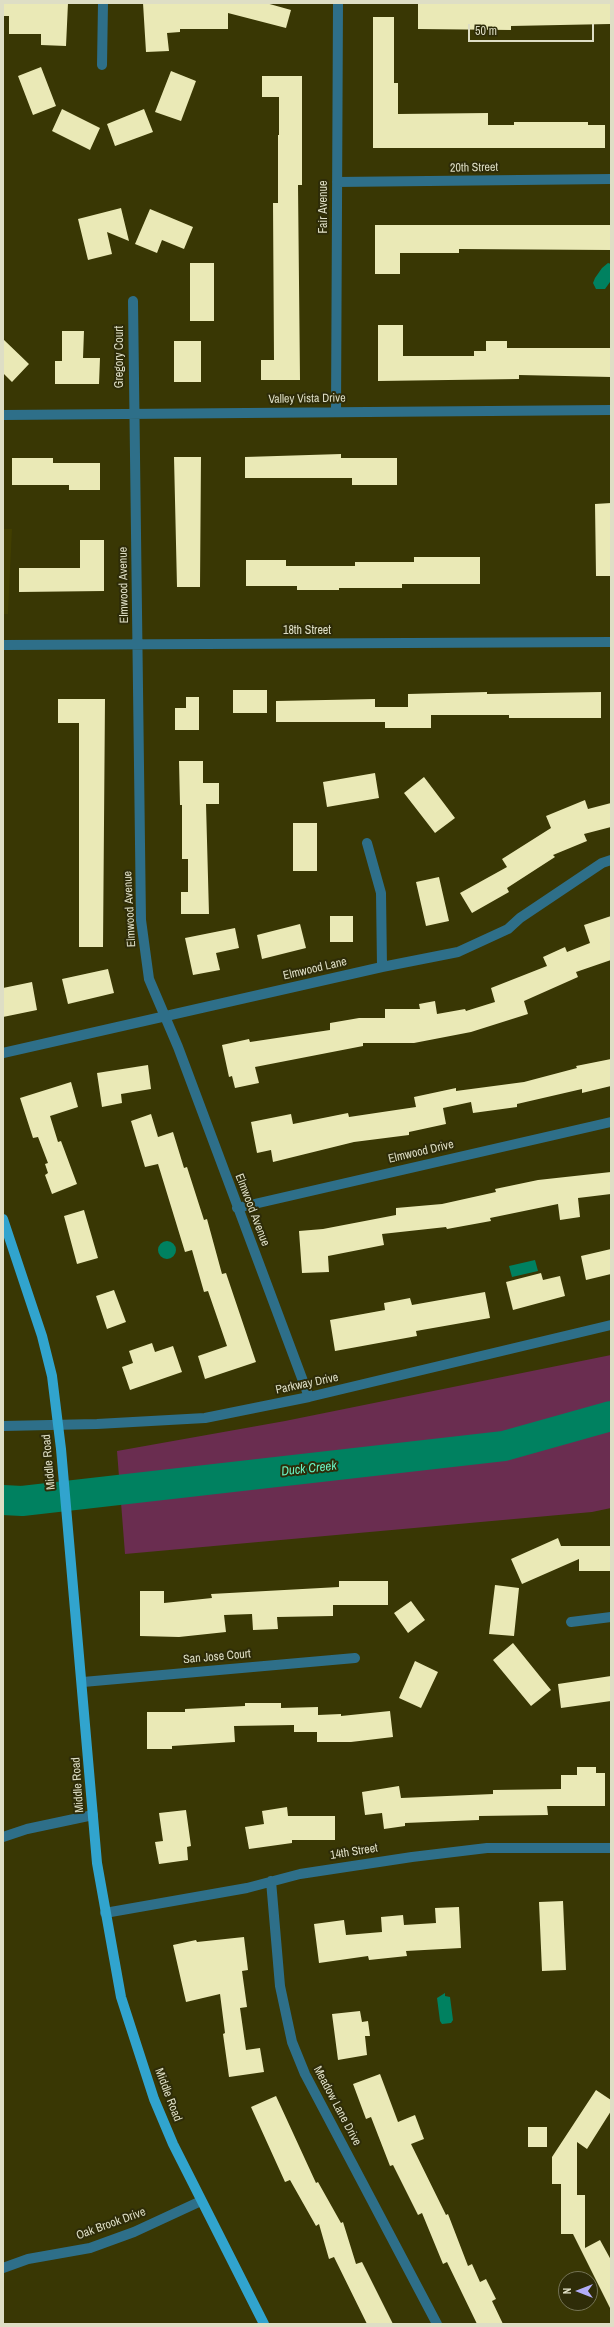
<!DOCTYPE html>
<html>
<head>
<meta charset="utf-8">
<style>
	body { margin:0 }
	#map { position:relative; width:614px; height:2327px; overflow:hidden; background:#393704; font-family:"Archivo Narrow",sans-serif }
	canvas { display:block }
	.frame { position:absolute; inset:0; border:4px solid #dedec5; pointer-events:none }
	.north { position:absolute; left:558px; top:2271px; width:40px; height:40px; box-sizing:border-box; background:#2e2c08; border:1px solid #747354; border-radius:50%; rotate:270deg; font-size:11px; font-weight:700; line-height:16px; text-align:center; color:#dedec5 }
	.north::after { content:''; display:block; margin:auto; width:14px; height:18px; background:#b2adf9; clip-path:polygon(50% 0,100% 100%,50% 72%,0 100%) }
	.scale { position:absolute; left:468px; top:24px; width:126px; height:18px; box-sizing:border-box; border:2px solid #dedec5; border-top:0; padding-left:5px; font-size:12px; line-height:14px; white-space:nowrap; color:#dedec5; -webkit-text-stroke:3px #2e2c08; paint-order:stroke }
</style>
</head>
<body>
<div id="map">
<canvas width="614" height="2327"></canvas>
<div class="frame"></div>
<div class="north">N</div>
<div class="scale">50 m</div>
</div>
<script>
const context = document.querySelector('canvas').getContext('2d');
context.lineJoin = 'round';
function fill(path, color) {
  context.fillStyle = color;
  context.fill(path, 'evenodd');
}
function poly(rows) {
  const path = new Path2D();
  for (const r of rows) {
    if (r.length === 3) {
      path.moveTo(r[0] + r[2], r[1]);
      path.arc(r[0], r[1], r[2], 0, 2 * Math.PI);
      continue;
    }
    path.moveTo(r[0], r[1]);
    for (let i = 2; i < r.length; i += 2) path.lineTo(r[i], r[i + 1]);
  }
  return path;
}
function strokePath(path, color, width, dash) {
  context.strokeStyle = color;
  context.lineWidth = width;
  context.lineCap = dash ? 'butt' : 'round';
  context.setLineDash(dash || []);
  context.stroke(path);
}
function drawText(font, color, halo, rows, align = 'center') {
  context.font = font + ' "Archivo Narrow",sans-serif';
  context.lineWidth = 4;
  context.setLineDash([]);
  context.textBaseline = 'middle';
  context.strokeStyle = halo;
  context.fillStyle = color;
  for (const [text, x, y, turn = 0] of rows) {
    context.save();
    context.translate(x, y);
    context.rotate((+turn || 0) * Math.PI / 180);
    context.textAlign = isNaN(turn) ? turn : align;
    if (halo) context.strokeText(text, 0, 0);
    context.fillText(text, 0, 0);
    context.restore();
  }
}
const built = poly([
	[3,529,12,529,8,614,3,614]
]);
const green = poly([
	[611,1355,611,1508,592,1512,125,1554,117,1451,285,1421]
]);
const water = poly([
	[608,263,611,264,610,282,605,289,596,289,593,283,595,278,602,268],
	[167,1250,9],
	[535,1260,538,1271,512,1277,509,1266],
	[445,1993,445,1996,450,1997,453,2020,451,2023,442,2024,440,2021,437,1998]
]);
const river = poly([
	[3,1500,22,1501,504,1446,611,1416]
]);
const building = poly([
	[3,3,68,3,66,46,41,45,41,34,9,34,9,16,3,16],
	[143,3,266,3,291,10,286,28,228,13,228,29,180,29,180,32,167,33,169,51,146,52],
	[473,3,610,3,610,24,511,26,511,30,418,29,418,4],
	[373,17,394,17,394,83,398,83,398,114,488,113,488,125,514,125,514,122,588,122,588,125,605,125,605,148,373,148],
	[41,67,56,106,33,115,18,76],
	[171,71,196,81,181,121,155,112],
	[262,76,302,76,302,185,298,185,300,380,261,380,261,360,274,360,273,203,278,203,278,135,279,135,279,97,262,97],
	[62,109,100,128,90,150,52,131],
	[144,109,153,132,115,146,107,124],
	[121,208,129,241,107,232,112,254,88,260,78,219],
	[150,209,193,227,184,249,162,240,157,253,135,244],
	[375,225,611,225,611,250,459,249,459,253,400,253,400,274,375,274],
	[190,263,214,263,214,321,190,321],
	[378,325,403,325,403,356,474,356,474,351,486,351,486,341,507,341,507,348,611,348,611,377,519,375,519,379,378,381],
	[62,331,84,331,83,358,100,358,99,384,55,384,55,361,62,361],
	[3,339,29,364,12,382,3,373],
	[174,341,201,341,201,382,174,382],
	[341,454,341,458,397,458,397,485,352,485,352,478,245,478,245,457],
	[174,457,201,457,200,587,177,587],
	[12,458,53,458,53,463,100,463,100,490,69,490,69,485,12,485],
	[611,503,611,576,596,576,595,504],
	[80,540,104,540,104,591,19,592,19,568,80,568],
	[414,557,480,557,480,584,402,584,402,588,339,588,339,590,297,590,297,586,246,586,246,560,286,560,286,566,355,566,355,562,414,562],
	[233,690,267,690,267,713,233,713],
	[487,692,487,694,601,692,601,718,509,718,509,715,431,715,431,728,385,728,385,722,276,722,276,701,375,699,375,707,408,707,408,694],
	[186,697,199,697,199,730,175,730,175,708,186,708],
	[58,699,105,699,103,947,79,947,79,723,58,723],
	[179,761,203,761,203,783,219,783,219,804,206,804,209,914,181,914,181,892,188,892,188,859,182,859,182,805,180,805],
	[375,773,379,798,327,807,323,782],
	[424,777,455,818,435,833,404,793],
	[585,800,588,809,611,803,611,827,584,834,587,841,553,855,555,857,507,888,509,892,472,913,460,893,507,867,502,859,551,828,546,816],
	[293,823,317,823,317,871,293,871],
	[439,877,449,921,426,926,416,882],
	[330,916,353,916,353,942,330,942],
	[611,916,611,960,576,972,578,977,524,1001,528,1014,471,1032,414,1043,363,1043,363,1046,255,1067,259,1083,235,1088,232,1076,229,1077,222,1045,249,1039,250,1042,330,1030,330,1023,359,1018,385,1018,385,1009,420,1009,419,1004,435,1001,437,1014,465,1009,466,1011,495,1002,491,988,547,966,543,957,565,947,567,952,590,943,584,925],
	[300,924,306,948,262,959,257,935],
	[235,928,239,948,216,953,220,970,193,975,185,938],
	[108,969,114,993,68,1004,62,979],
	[32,982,37,1010,3,1017,3,988],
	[611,1059,611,1086,582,1093,582,1089,517,1104,517,1107,473,1113,471,1102,443,1108,446,1124,409,1132,409,1135,354,1142,273,1162,271,1150,257,1153,251,1122,291,1114,293,1124,348,1113,349,1117,416,1107,414,1097,456,1088,456,1091,524,1082,577,1068,576,1066],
	[148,1065,151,1089,121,1094,122,1103,102,1107,97,1073],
	[71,1082,78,1107,50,1116,58,1142,61,1141,77,1184,52,1194,45,1175,48,1173,45,1164,48,1163,38,1137,33,1138,20,1098],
	[151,1114,158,1137,173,1132,184,1168,187,1167,204,1220,207,1219,222,1274,226,1273,256,1362,205,1379,198,1356,227,1346,208,1291,204,1292,192,1250,185,1252,158,1164,145,1167,131,1121],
	[611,1172,611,1194,578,1198,580,1217,560,1220,558,1204,490,1218,491,1221,447,1229,446,1227,382,1234,384,1245,328,1256,329,1272,302,1273,299,1231,323,1229,396,1215,396,1208,442,1204,496,1192,495,1189,538,1180],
	[84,1210,98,1258,77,1264,64,1216],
	[611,1249,611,1274,586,1280,581,1256],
	[541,1273,543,1280,560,1276,565,1296,513,1310,506,1282],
	[114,1290,126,1322,107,1329,96,1296],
	[485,1292,490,1318,416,1331,417,1336,335,1351,330,1320,385,1310,384,1303,410,1298,412,1305],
	[152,1343,155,1352,173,1346,182,1372,130,1390,122,1367,133,1363,129,1351],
	[558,1538,561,1546,611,1546,611,1571,579,1571,579,1559,522,1584,511,1559],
	[339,1581,388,1581,388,1605,333,1605,333,1616,277,1617,278,1629,253,1630,252,1614,224,1615,226,1632,179,1637,140,1636,140,1591,164,1591,164,1603,212,1598,211,1594,339,1587],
	[495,1585,519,1588,514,1636,489,1634],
	[411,1601,425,1620,408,1633,394,1613],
	[513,1643,551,1690,531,1706,493,1660],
	[415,1661,438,1672,421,1708,399,1698],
	[611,1676,611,1701,561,1708,558,1684],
	[245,1703,281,1703,281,1708,318,1707,318,1715,341,1714,341,1716,390,1711,393,1737,351,1742,317,1742,317,1732,294,1732,294,1725,234,1726,235,1742,172,1746,172,1749,147,1749,147,1712,185,1712,185,1709,245,1706],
	[577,1767,596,1767,596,1773,605,1773,605,1806,547,1806,548,1815,479,1816,479,1820,405,1823,405,1826,384,1829,382,1813,365,1815,362,1792,399,1786,401,1798,493,1794,493,1790,561,1789,561,1775,577,1775],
	[287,1807,288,1816,335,1816,335,1840,292,1840,292,1843,249,1849,245,1827,264,1824,262,1811],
	[186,1810,191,1846,187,1847,188,1860,159,1864,155,1842,163,1841,159,1813],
	[563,1901,566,1970,542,1971,539,1902],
	[459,1907,461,1948,406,1951,407,1956,369,1960,368,1956,319,1963,314,1924,344,1920,346,1935,382,1932,381,1917,403,1915,404,1925,436,1923,435,1908],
	[244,1937,248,1970,242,1971,247,2007,240,2008,246,2050,260,2048,264,2072,229,2077,223,2034,225,2033,220,1994,186,2002,173,1945,196,1940,197,1942],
	[360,2011,362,2022,368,2021,370,2036,365,2036,367,2055,338,2060,332,2014],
	[380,2074,398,2122,415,2115,424,2139,411,2144,446,2215,448,2214,468,2266,472,2264,480,2282,486,2279,496,2299,492,2301,503,2324,477,2324,447,2262,443,2264,422,2213,418,2215,393,2165,390,2166,371,2117,366,2119,353,2084],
	[596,2090,611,2100,611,2111,587,2149,577,2142,577,2195,585,2195,585,2248,600,2240,611,2260,611,2310,573,2234,561,2234,561,2184,552,2184,552,2157],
	[276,2096,316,2183,318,2182,341,2223,343,2222,356,2264,362,2262,393,2324,367,2324,334,2257,329,2259,319,2224,316,2226,290,2180,285,2182,251,2107],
	[528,2127,547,2127,547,2147,528,2147]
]);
const minor = poly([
	[102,65,103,3],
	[337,182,611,179],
	[133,301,141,920,149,979,178,1047,309,1397],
	[336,412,338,3],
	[3,415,611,410],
	[3,645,611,642],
	[367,843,381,893,382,967],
	[3,1053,382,967,458,952,508,929,520,918,602,863,611,860],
	[237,1208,611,1122],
	[3,1426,97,1424,205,1418,309,1397,611,1325],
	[571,1622,611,1617],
	[83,1682,355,1658],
	[3,1837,27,1829,93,1815],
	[271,1881,280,1986,292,2042,305,2074,437,2324],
	[105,1913,247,1888,300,1874,412,1857,487,1848,611,1848],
	[3,2268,28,2259,90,2248,134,2232,201,2201]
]);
const major = poly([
	[3,1219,42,1336,52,1376,61,1449,97,1863,121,1997,154,2099,173,2144,264,2324]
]);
const streetNames = [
	["20th Street",474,168,-1],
	["Fair Avenue",324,207,-90],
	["Gregory Court",120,357,-90],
	["Valley Vista Drive",307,399,-1],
	["Elmwood Avenue",124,585,-91],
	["18th Street",307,631],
	["Elmwood Avenue",130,909,-93],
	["Elmwood Lane",315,969,-13],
	["Elmwood Drive",421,1152,-13],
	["Elmwood Avenue",252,1210,69],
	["Parkway Drive",307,1384,-12],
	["Middle Road",49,1462,-95],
	["San Jose Court",217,1657,-5],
	["Middle Road",78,1785,-94],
	["14th Street",354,1852,-9],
	["Middle Road",168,2095,69],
	["Meadow Lane Drive",337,2106,62],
	["Oak Brook Drive",111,2224,-20]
];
const waterNames = [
	["Duck Creek",309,1469,-6]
];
fill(built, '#423f01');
fill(green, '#6a2d50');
fill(water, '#008160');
strokePath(river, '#008160', 30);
fill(building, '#eae9b6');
strokePath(minor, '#2e6f89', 10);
strokePath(major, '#31a4ce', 10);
drawText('12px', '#dedec5', '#2e2c08', streetNames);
drawText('italic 13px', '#69f3c3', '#2e2c08', waterNames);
</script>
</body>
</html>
